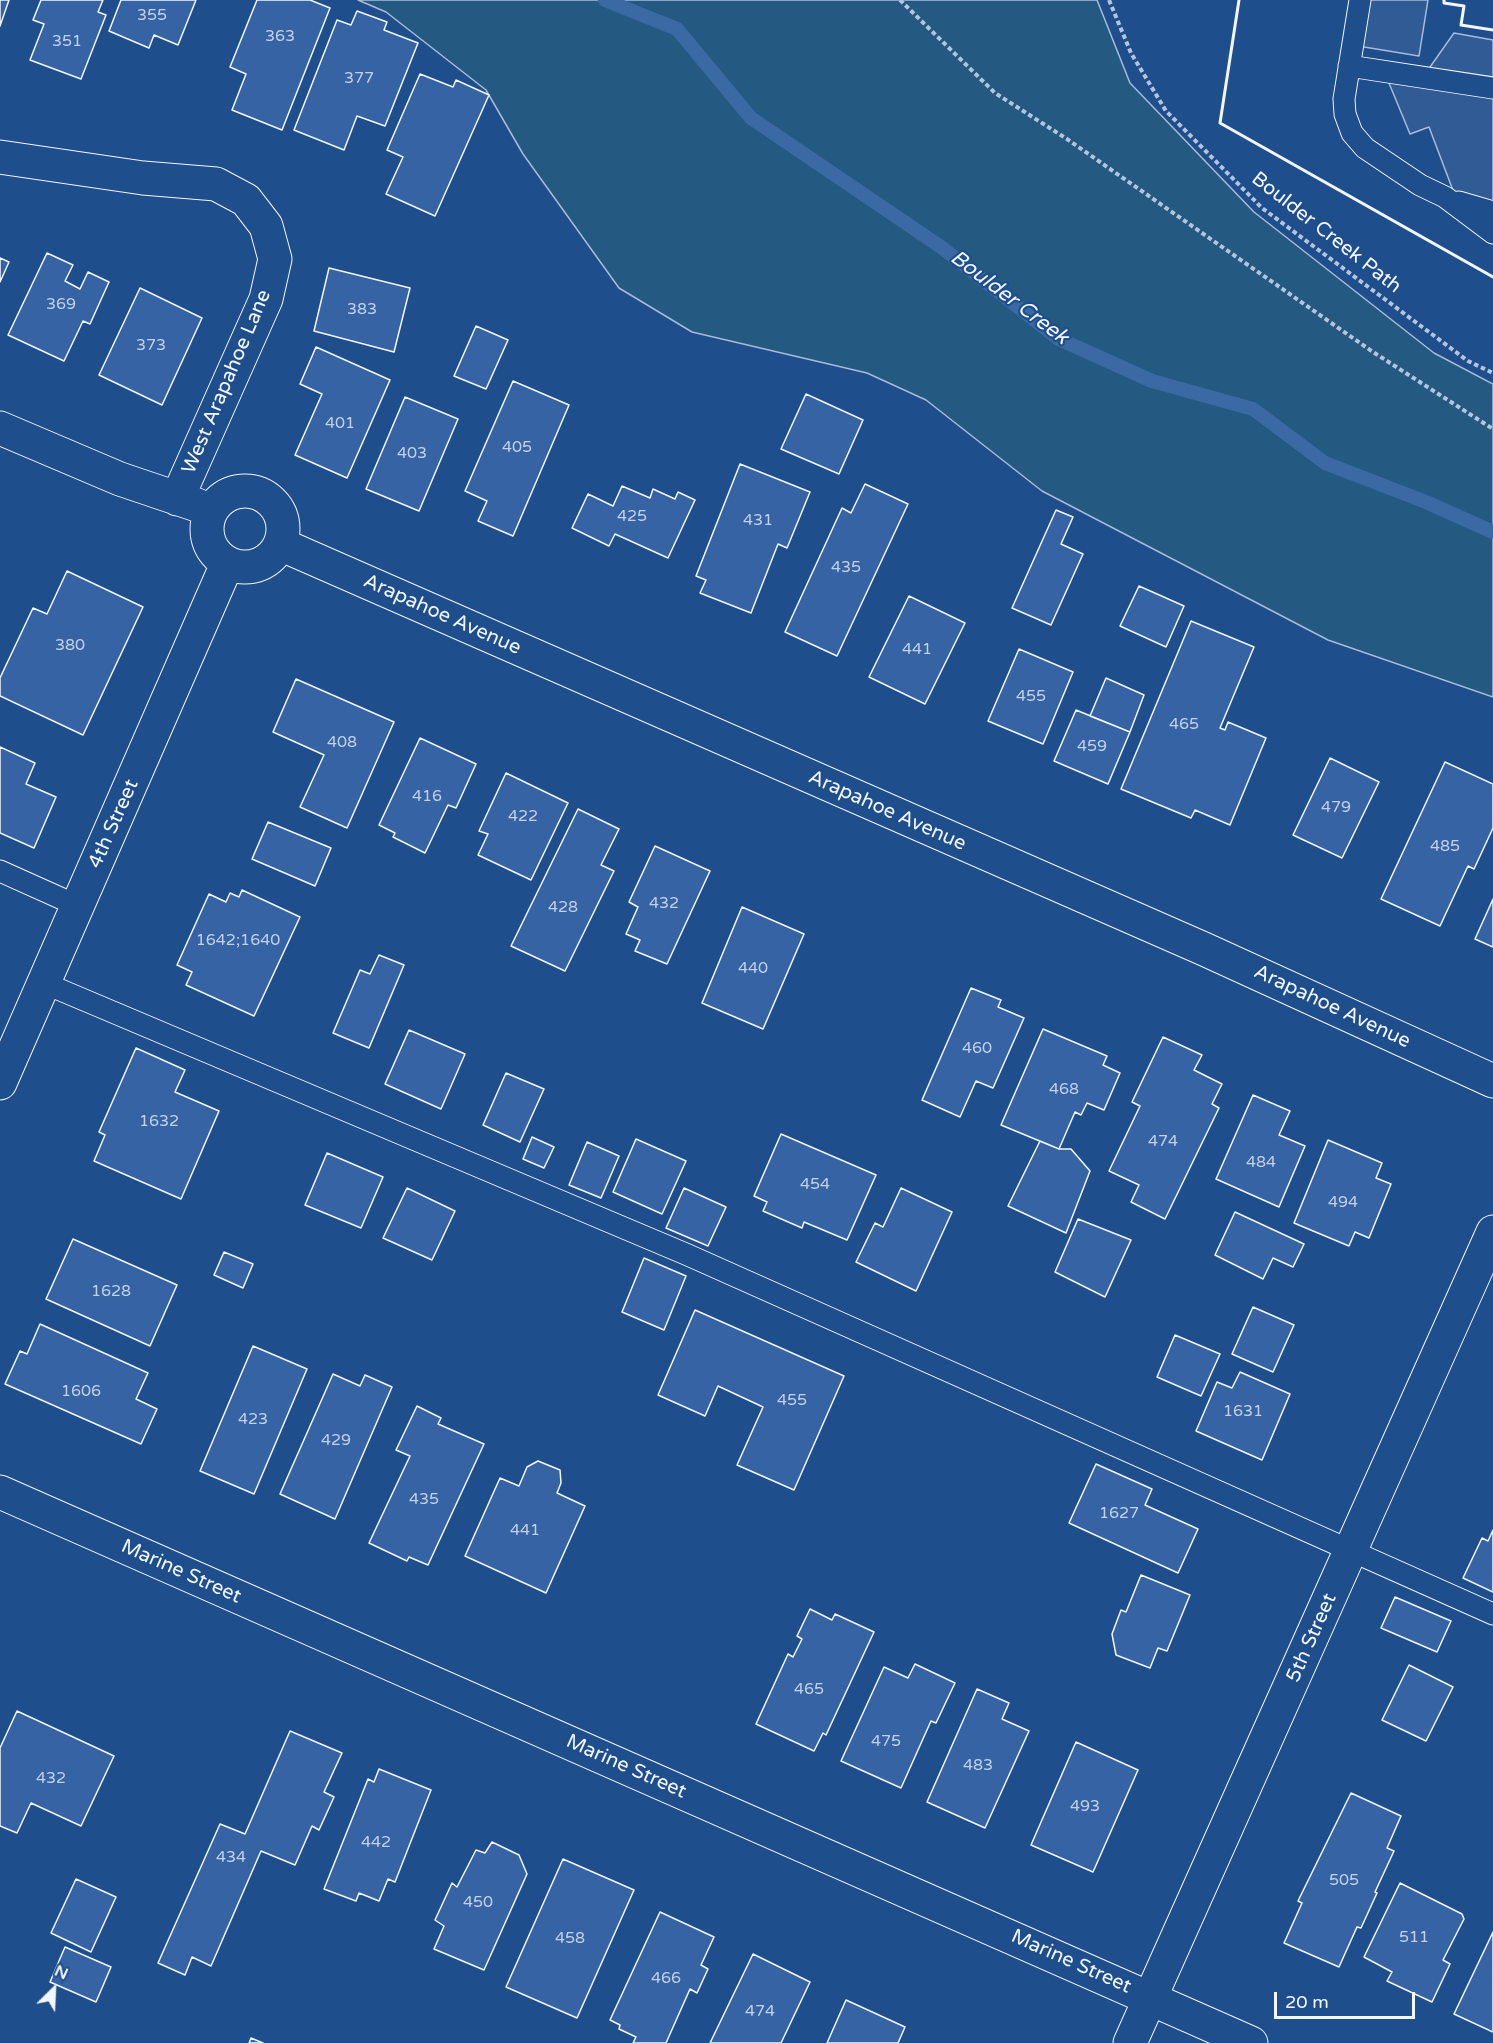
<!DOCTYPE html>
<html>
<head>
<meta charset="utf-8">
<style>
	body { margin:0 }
	#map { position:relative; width:1493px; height:2043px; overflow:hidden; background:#1f4e8c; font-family:"Varela Round",sans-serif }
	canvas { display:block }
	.north { position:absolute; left:24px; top:1959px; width:60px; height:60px; -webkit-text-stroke:4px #1f4e8c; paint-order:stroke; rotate:24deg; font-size:16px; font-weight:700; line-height:24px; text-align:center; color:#f2f6ff }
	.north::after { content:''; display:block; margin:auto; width:21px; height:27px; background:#f2f6ff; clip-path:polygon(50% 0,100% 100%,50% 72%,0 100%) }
	.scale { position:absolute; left:1274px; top:1992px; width:141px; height:27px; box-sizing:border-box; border:3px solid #f2f6ff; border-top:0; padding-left:8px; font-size:18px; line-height:21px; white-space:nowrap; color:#f2f6ff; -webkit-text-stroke:4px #1f4e8c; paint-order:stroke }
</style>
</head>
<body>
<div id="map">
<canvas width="1493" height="2043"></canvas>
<div class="north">N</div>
<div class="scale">20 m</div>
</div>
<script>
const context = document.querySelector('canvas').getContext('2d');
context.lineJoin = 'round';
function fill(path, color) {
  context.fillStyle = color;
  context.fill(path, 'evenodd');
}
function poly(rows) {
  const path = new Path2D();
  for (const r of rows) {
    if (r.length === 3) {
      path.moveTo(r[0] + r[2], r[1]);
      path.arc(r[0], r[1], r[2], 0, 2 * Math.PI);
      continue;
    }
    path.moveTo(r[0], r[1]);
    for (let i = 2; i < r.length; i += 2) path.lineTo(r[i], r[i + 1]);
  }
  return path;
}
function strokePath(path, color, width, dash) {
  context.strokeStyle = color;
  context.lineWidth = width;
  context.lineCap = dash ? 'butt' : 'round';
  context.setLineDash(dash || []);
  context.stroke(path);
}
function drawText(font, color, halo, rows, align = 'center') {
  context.font = font + ' "Varela Round",sans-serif';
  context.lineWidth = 4.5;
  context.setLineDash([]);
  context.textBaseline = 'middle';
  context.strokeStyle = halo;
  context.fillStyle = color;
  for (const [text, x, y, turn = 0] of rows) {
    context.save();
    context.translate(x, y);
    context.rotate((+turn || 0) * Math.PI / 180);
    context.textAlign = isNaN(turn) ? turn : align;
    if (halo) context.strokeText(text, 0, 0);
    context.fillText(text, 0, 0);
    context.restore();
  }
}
const green = poly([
	[358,0,1097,0,1130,83,1254,212,1434,353,1493,384,1493,697,1328,640,1042,491,926,400,867,373,692,332,619,288,523,154,486,90,386,12,358,0]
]);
const parking = poly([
	[1360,0,1428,0,1419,56,1352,45,1360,0],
	[1454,33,1493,40,1493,212,1457,201,1429,127,1410,134,1384,71,1423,77,1454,33]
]);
const stream = poly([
	[605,0,677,29,751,118,941,247,1059,339,1152,381,1253,409,1325,463,1426,502,1493,532]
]);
const building = poly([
	[0,0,9,0,0,26,0,0],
	[41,0,103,0,98,12,106,15,81,79,30,60,44,24,33,20,41,0],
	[121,0,196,0,178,45,154,35,149,48,109,31,121,0],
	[257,0,310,0,330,8,282,130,232,110,246,74,230,67,257,0],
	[357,11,387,22,384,30,418,43,385,126,357,116,344,150,294,130,337,20,351,25,357,11],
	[420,74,453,87,456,80,489,95,435,216,386,194,403,157,387,150,420,74],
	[47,253,73,265,65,281,80,289,88,272,109,282,90,324,83,321,64,361,8,335,47,253],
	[0,258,9,262,0,282,0,258],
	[329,268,410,288,394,352,314,331,329,268],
	[140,288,202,318,162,405,99,375,140,288],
	[476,326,508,340,486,389,454,376,476,326],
	[316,347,390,380,347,478,295,455,322,394,300,384,316,347],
	[513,381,569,405,513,536,478,521,487,501,465,491,513,381],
	[806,394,863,420,839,474,781,449,806,394],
	[405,397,458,419,419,511,366,489,405,397],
	[740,464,810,492,787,548,778,544,751,613,700,593,706,580,696,576,740,464],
	[865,484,908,504,837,656,785,632,842,508,851,513,865,484],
	[622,486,650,498,653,489,675,499,678,492,695,500,668,558,615,534,609,546,572,528,588,494,613,506,622,486],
	[1056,510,1073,517,1061,544,1083,554,1051,625,1012,608,1056,510],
	[67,571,143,607,83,735,0,696,0,678,33,608,47,614,67,571],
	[1139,586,1184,606,1166,647,1120,626,1139,586],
	[909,596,965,623,925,704,869,677,909,596],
	[1191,621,1254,647,1220,728,1225,730,1228,722,1266,738,1230,825,1195,810,1191,818,1121,789,1191,621],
	[1019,649,1073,672,1043,744,988,721,1019,649],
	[1106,678,1144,695,1130,732,1090,716,1106,678],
	[296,679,394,722,347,828,300,807,324,755,273,732,296,679],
	[1076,710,1130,732,1108,784,1054,761,1076,710],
	[420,738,476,764,456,808,448,805,425,853,393,837,395,833,379,825,420,738],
	[0,747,35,763,26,784,56,797,34,848,0,833,0,747],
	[1330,758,1379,782,1342,858,1293,835,1330,758],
	[1445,762,1493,784,1493,828,1474,869,1468,866,1440,926,1381,899,1445,762],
	[506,773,568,803,531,880,478,855,488,834,479,831,506,773],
	[578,809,619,829,601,865,614,871,565,971,511,946,578,809],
	[268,822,331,848,315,886,252,859,268,822],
	[655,846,710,871,667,964,635,951,640,940,626,934,638,907,629,902,655,846],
	[242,890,300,917,254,1016,186,985,192,972,177,965,209,894,226,902,230,893,239,897,242,890],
	[1493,899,1493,947,1475,939,1493,899],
	[742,907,804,934,763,1029,702,1003,742,907],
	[379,955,404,965,369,1048,333,1033,360,970,370,974,379,955],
	[971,988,1001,1000,998,1007,1024,1018,993,1088,976,1081,960,1117,922,1100,971,988],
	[1043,1029,1107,1056,1103,1065,1120,1073,1104,1110,1087,1103,1081,1115,1075,1112,1059,1149,1001,1125,1043,1029],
	[409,1030,465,1054,441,1109,385,1084,409,1030],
	[1163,1037,1202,1055,1194,1070,1222,1084,1212,1104,1219,1108,1165,1219,1131,1202,1139,1185,1109,1171,1140,1106,1132,1102,1163,1037],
	[136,1048,185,1070,175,1092,219,1111,181,1199,94,1161,105,1135,99,1132,136,1048],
	[506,1073,544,1089,520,1142,483,1125,506,1073],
	[1253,1095,1290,1111,1279,1135,1305,1146,1279,1207,1216,1179,1253,1095],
	[781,1134,876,1175,847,1240,804,1222,802,1228,763,1211,767,1202,754,1196,781,1134],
	[532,1137,554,1147,544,1168,523,1159,532,1137],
	[636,1139,686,1161,662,1214,613,1192,636,1139],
	[1328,1140,1382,1163,1376,1178,1391,1184,1369,1238,1355,1232,1349,1246,1294,1223,1328,1140],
	[1040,1141,1059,1149,1071,1149,1090,1171,1066,1233,1008,1206,1040,1141],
	[587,1142,619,1156,601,1198,569,1185,587,1142],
	[327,1153,383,1177,361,1228,305,1205,327,1153],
	[407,1188,455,1211,432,1260,383,1238,407,1188],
	[684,1188,726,1207,708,1246,666,1228,684,1188],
	[901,1188,952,1212,916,1291,856,1262,875,1223,883,1227,901,1188],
	[1235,1212,1304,1244,1293,1267,1273,1258,1263,1279,1215,1255,1235,1212],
	[1078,1219,1131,1240,1105,1297,1055,1272,1078,1219],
	[73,1239,177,1285,150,1346,46,1299,73,1239],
	[224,1252,253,1264,243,1288,214,1275,224,1252],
	[644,1258,686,1276,664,1330,622,1312,644,1258],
	[1253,1307,1294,1325,1273,1372,1232,1354,1253,1307],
	[695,1310,844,1376,794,1490,737,1465,763,1407,718,1386,705,1416,658,1395,695,1310],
	[40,1324,148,1373,136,1399,157,1409,141,1444,5,1384,20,1351,27,1354,40,1324],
	[1175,1335,1220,1354,1201,1396,1157,1377,1175,1335],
	[253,1346,307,1369,254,1494,200,1471,253,1346],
	[1240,1372,1290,1394,1262,1460,1196,1431,1217,1382,1232,1388,1240,1372],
	[333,1374,360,1386,365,1375,392,1387,335,1519,280,1494,333,1374],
	[417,1406,441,1418,438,1424,484,1444,428,1565,409,1557,407,1561,369,1543,410,1456,396,1450,417,1406],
	[538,1461,560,1470,561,1483,557,1493,585,1506,546,1593,465,1556,500,1478,519,1486,527,1467,538,1461],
	[1096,1464,1152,1489,1145,1505,1198,1529,1178,1573,1069,1523,1096,1464],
	[1493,1530,1493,1592,1463,1578,1482,1538,1488,1541,1493,1530],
	[1141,1575,1190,1595,1167,1651,1158,1648,1150,1668,1116,1655,1112,1634,1121,1610,1126,1612,1141,1575],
	[1395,1597,1451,1621,1437,1652,1381,1628,1395,1597],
	[810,1609,832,1620,835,1614,874,1632,826,1735,823,1733,814,1751,756,1724,788,1654,793,1657,802,1639,797,1636,810,1609],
	[915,1664,955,1683,936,1723,931,1721,901,1788,841,1761,884,1667,908,1678,915,1664],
	[1409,1665,1453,1687,1426,1741,1382,1720,1409,1665],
	[977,1689,1009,1703,1002,1719,1029,1731,985,1828,927,1802,977,1689],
	[17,1711,114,1756,81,1826,31,1803,17,1833,0,1826,0,1748,17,1711],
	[290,1731,342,1753,324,1792,334,1797,319,1830,312,1826,295,1865,261,1851,211,1966,192,1957,185,1975,158,1963,220,1824,245,1834,290,1731],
	[1076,1742,1138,1770,1093,1872,1031,1845,1076,1742],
	[379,1769,431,1790,395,1882,388,1879,379,1901,359,1893,356,1901,324,1889,368,1779,374,1782,379,1769],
	[1351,1793,1401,1816,1387,1848,1394,1851,1375,1892,1377,1893,1361,1928,1357,1927,1339,1967,1284,1943,1302,1903,1298,1901,1351,1793],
	[492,1842,519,1855,527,1874,484,1970,434,1949,444,1926,435,1920,452,1883,457,1887,476,1850,485,1853,492,1842],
	[563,1859,634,1890,577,2018,506,1987,563,1859],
	[76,1879,116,1897,91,1952,51,1933,76,1879],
	[1400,1883,1462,1914,1464,1919,1443,1960,1450,1964,1432,2002,1387,1981,1392,1972,1364,1957,1400,1883],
	[660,1912,714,1937,701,1965,708,1969,697,1993,690,1989,666,2043,633,2043,636,2037,619,2029,620,2025,610,2020,660,1912],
	[1493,1932,1493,2032,1454,2014,1493,1932],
	[65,1947,111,1967,96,2002,50,1982,65,1947],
	[753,1954,810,1982,781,2043,710,2043,753,1954],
	[846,2000,905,2027,898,2043,827,2043,846,2000],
	[251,2038,263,2043,249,2043,251,2038]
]);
const path = poly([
	[900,0,995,93,1067,139,1373,352,1493,429],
	[1109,0,1131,53,1166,111,1262,208,1468,361,1493,373]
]);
const lane = poly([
	[1360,0,1344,99,1345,114,1352,133,1365,148,1420,185,1445,197,1493,233],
	[1349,66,1493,88],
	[1459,202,1493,212],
	[0,871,78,906],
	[44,983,688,1255,1493,1614]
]);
const street = poly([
	[0,157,143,178,216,184,246,200,266,226,275,259,266,299,177,499],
	[0,428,120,479,197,505],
	[245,529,38],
	[280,544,1204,949,1493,1081],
	[0,1083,227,564],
	[0,1492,1251,2043],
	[1130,2043,1493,1232]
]);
const wall = poly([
	[1239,0,1220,123,1493,277],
	[1444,0,1444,3,1464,6,1461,25,1493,30]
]);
const numberNames = [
	["355",152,16],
	["363",280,37],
	["351",67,42],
	["377",359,79],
	["369",61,305],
	["383",362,310],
	["373",151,346],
	["401",340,424],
	["405",517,448],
	["403",412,454],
	["425",632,517],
	["431",758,521],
	["435",846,568],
	["380",70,646],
	["441",917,650],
	["455",1031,697],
	["465",1184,725],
	["408",342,743],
	["459",1092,747],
	["416",427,797],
	["479",1336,808],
	["422",523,817],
	["485",1445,847],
	["432",664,904],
	["428",563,908],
	["1642;1640",238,941],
	["440",753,969],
	["460",977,1049],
	["468",1064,1090],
	["1632",159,1122],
	["474",1163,1142],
	["484",1261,1163],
	["454",815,1185],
	["494",1343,1203],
	["1628",111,1292],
	["1606",81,1392],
	["455",792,1401],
	["1631",1243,1412],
	["423",253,1420],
	["429",336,1441],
	["435",424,1500],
	["1627",1119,1514],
	["441",525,1531],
	["465",809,1690],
	["475",886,1742],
	["483",978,1766],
	["432",51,1779],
	["493",1085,1807],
	["442",376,1843],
	["434",231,1858],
	["505",1344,1881],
	["450",478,1903],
	["511",1414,1938],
	["458",570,1939],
	["466",666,1979],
	["474",760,2012]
];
const streetNames = [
	["Boulder Creek Path",1326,233,38],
	["West Arapahoe Lane",227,382,-67],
	["Arapahoe Avenue",442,615,24],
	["Arapahoe Avenue",887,811,24],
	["4th Street",114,824,-66],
	["Arapahoe Avenue",1332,1007,25],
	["Marine Street",181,1572,24],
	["5th Street",1312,1638,-66],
	["Marine Street",626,1767,24],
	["Marine Street",1071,1962,24]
];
const waterNames = [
	["Boulder Creek",1009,298,37]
];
fill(green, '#245a82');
strokePath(green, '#a8bbd7', 1.5);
fill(parking, '#305b95');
strokePath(parking, '#a8bbd7', 1.5);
strokePath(stream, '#3b69a3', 14);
fill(building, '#3563a3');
strokePath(building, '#f2f6ff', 1.5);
strokePath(lane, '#f2f6ff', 23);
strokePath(street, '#f2f6ff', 35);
strokePath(path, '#b3c4dc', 4, [4.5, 3]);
strokePath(lane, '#1f4e8c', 21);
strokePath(street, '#1f4e8c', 33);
strokePath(wall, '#f2f6ff', 3);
drawText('16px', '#c3d1e8', null, numberNames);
drawText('20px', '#f2f6ff', '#1f4e8c', streetNames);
drawText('italic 21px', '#f2f6ff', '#1f4e8c', waterNames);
</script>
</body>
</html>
